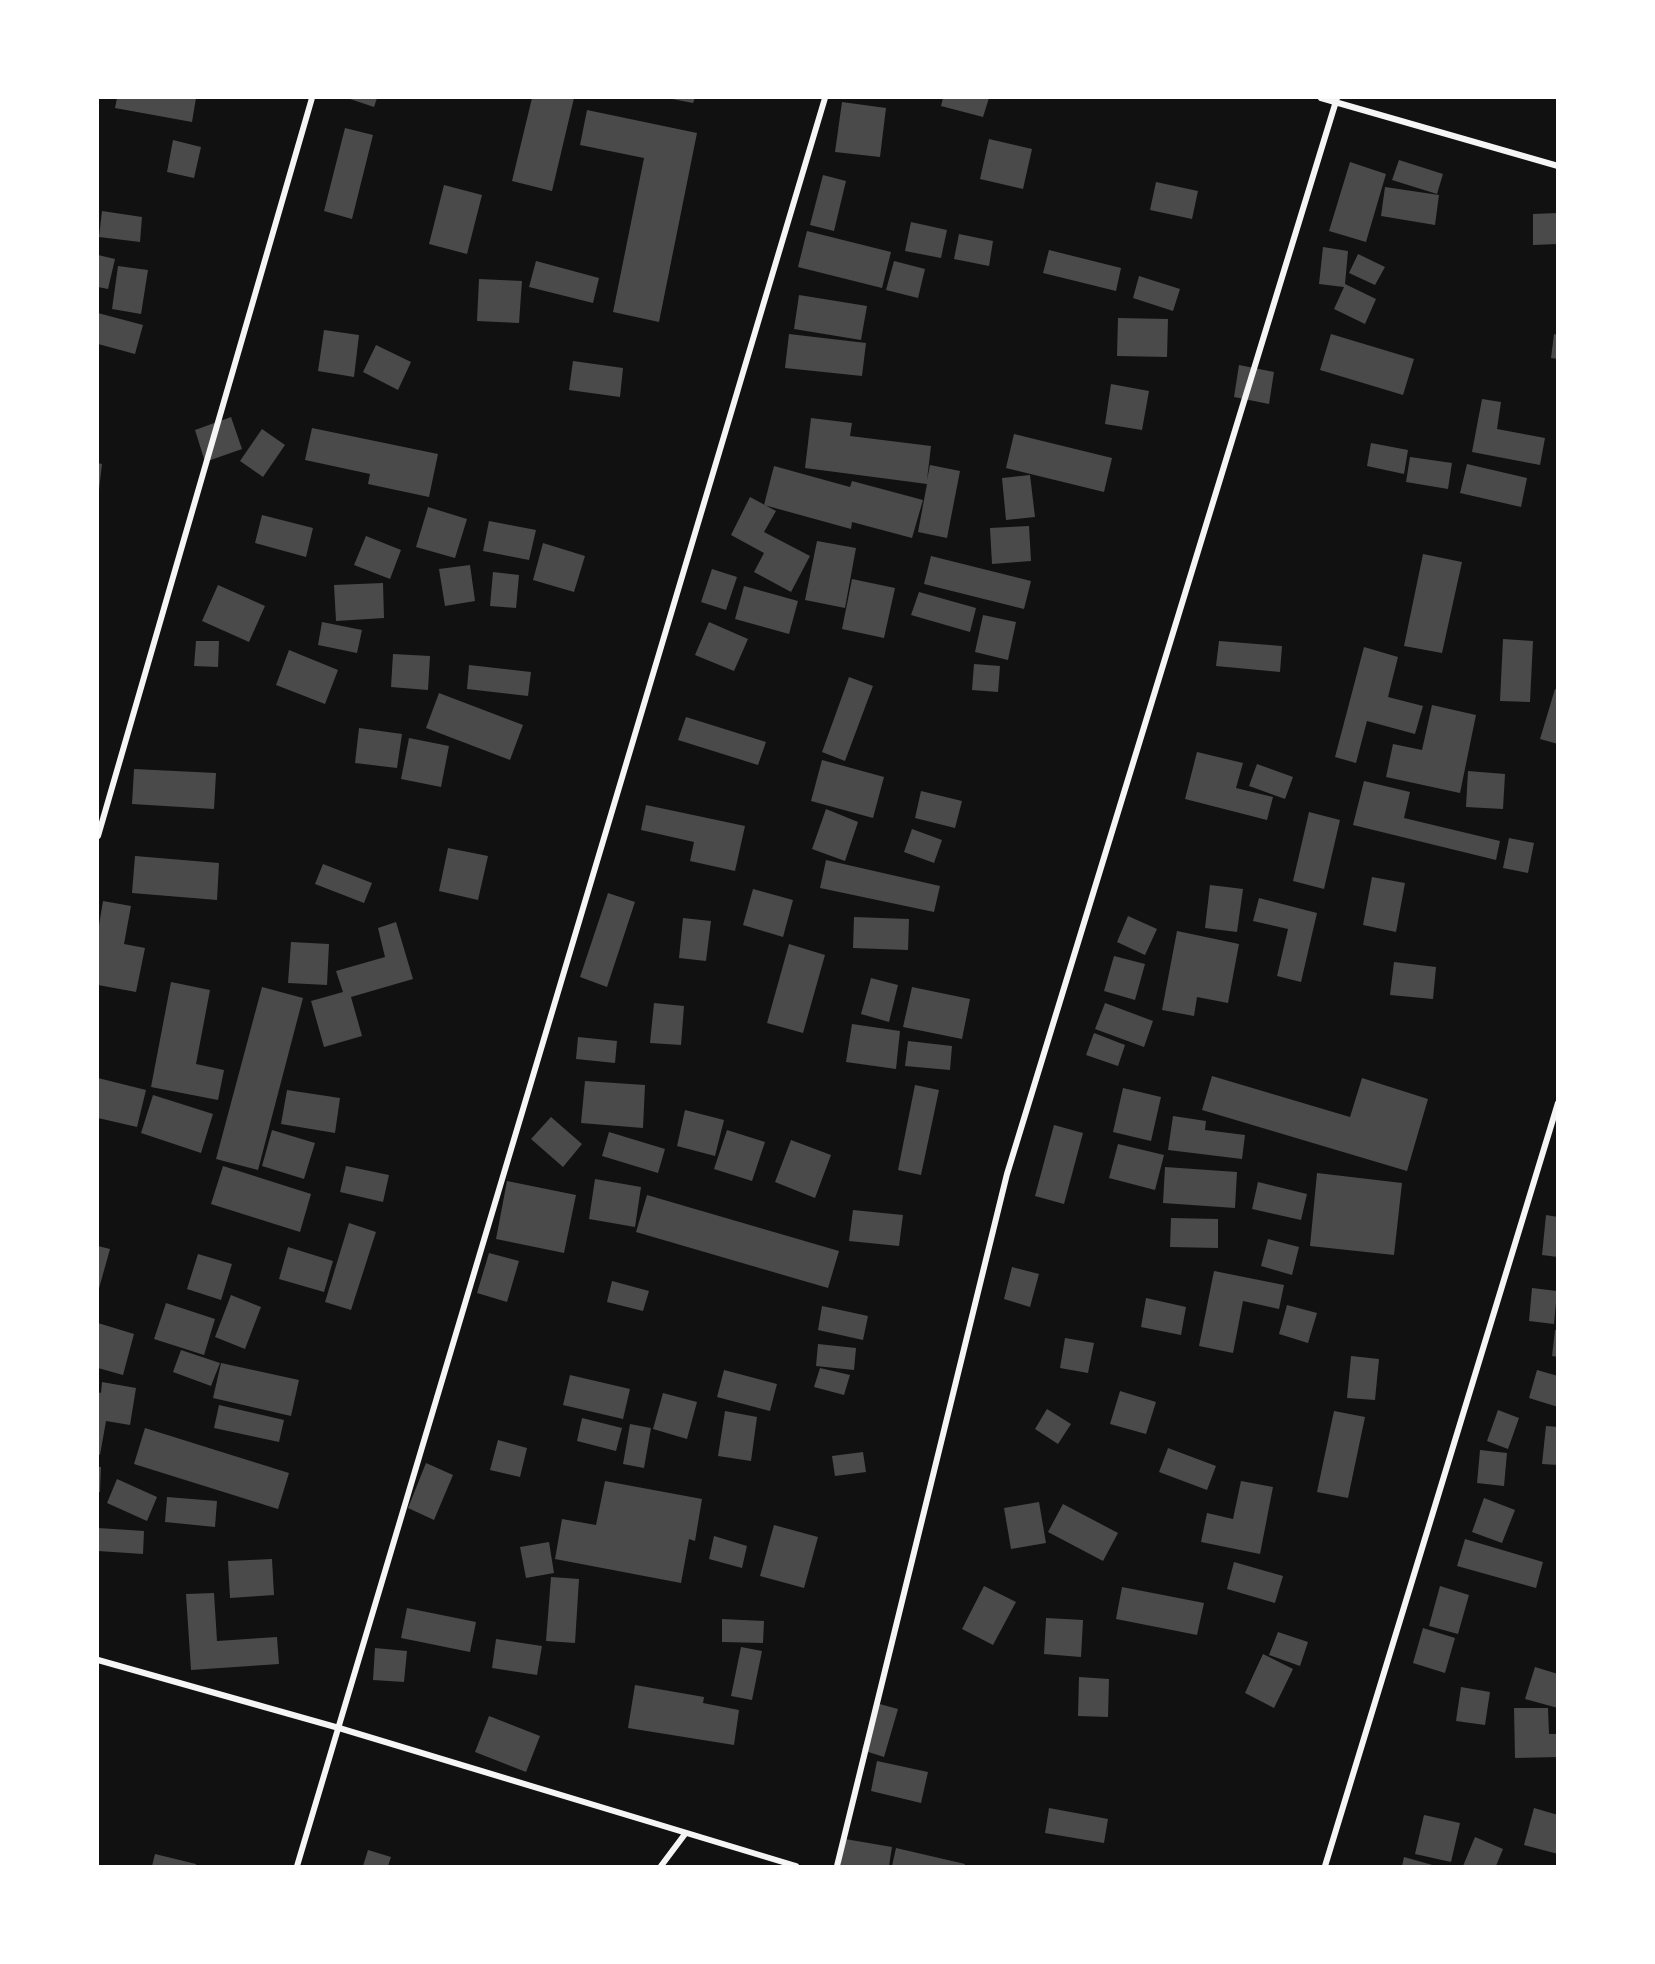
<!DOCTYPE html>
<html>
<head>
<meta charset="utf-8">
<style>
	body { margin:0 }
	#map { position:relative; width:1655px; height:1964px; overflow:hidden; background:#111; font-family:"IBM Plex Sans",sans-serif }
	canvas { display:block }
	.frame { position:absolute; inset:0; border:99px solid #fff; pointer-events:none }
</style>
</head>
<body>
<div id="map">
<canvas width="1655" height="1964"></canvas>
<div class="frame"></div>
</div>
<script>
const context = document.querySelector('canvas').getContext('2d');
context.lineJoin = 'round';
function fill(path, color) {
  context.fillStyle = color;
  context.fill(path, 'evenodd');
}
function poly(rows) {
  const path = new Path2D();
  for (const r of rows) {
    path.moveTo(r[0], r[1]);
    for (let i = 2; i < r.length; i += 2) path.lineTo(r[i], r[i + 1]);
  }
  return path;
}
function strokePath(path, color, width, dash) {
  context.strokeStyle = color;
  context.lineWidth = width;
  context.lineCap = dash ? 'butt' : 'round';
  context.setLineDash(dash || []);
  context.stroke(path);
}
const building = poly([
	[117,98,196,98,192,122,115,108],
	[347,98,377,98,374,107],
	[532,98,574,98,552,191,512,181],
	[943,98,989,98,983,117,941,106],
	[672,99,672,98,695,98,693,103],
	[842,102,886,108,880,157,835,152],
	[587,110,697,133,659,322,613,312,644,158,580,145],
	[345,128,373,135,352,219,324,211],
	[989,139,1032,149,1023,189,980,179],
	[173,140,201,147,194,178,167,172],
	[1399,160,1443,174,1437,194,1392,180],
	[1350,162,1386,174,1366,242,1329,231],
	[823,175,846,181,834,231,810,225],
	[1156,182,1198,191,1192,219,1150,210],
	[444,185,482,195,467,254,429,244],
	[1385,187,1439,195,1435,225,1381,216],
	[102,211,142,217,140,242,99,237],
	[1558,213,1558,244,1533,245,1533,214],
	[911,222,947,230,941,258,905,251],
	[807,231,891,252,882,288,798,267],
	[959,234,993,241,989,266,954,259],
	[1323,247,1348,251,1345,284,1376,299,1365,324,1334,309,1344,287,1319,284],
	[1049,250,1121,268,1116,291,1043,273],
	[1358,254,1385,267,1375,285,1349,273],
	[98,255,115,259,108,289,98,287],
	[536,261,599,278,593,303,529,287],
	[894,261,925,269,918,298,886,290],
	[118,266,148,270,141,314,112,309],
	[1139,276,1180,289,1173,311,1133,298],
	[479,279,522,281,519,323,477,321],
	[799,295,867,306,861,340,794,329],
	[98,313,143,325,135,354,98,344],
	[1118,318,1168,319,1167,357,1117,356],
	[324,330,359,335,354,377,318,371],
	[789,334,866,343,862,376,785,368],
	[1331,334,1414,359,1403,395,1320,370],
	[1554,334,1558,335,1558,359,1551,358],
	[376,345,411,362,398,390,363,372],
	[573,361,623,368,620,397,569,390],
	[1239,365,1274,372,1269,404,1234,397],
	[1111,384,1149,391,1142,430,1105,424],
	[1482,399,1501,402,1497,429,1545,438,1540,465,1472,452],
	[231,417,242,449,205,462,195,430],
	[811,418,852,423,850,436,931,446,927,480,930,465,960,471,947,538,918,532,927,484,805,468],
	[312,428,438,454,429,497,368,484,370,474,305,460],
	[262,429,285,445,263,477,240,461],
	[1014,434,1112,458,1104,492,1006,468],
	[1371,443,1408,450,1404,474,1367,466],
	[1410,457,1452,463,1448,489,1406,482],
	[98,463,102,464,99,490,98,490],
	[1467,464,1527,478,1521,507,1460,493],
	[774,466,850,487,852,481,923,500,912,538,852,522,851,529,764,505],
	[1030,475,1035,517,1006,520,1002,478],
	[750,497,776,511,764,532,810,556,791,592,754,572,764,553,731,535],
	[428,507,467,519,455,558,416,547],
	[262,515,313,528,306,557,255,543],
	[489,521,536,530,529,560,483,551],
	[1029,526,1031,561,992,564,990,528],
	[366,536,401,550,390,579,354,565],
	[817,541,856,548,845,608,805,600],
	[543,543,585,556,574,592,533,580],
	[1423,554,1462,562,1442,653,1404,646],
	[931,556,1031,581,1024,609,924,584],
	[470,565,475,601,445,606,439,569],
	[712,569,737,577,726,610,701,602],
	[493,572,519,575,516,608,490,606],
	[852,579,895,588,884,638,842,629],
	[383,583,384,618,336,621,334,585],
	[218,585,265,606,249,642,202,621],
	[744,586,798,601,789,634,735,619],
	[919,592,976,608,970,632,911,615],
	[983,615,1016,622,1008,660,975,652],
	[322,622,362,630,357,653,318,645],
	[709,622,748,639,734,671,695,655],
	[1503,639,1533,641,1530,702,1500,701],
	[196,641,219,641,218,667,194,666],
	[1219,641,1282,646,1280,672,1216,666],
	[1364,647,1398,657,1388,697,1423,706,1415,734,1367,721,1356,763,1335,757],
	[289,650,338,670,325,704,276,685],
	[393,654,430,656,428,690,391,687],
	[974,664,1000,666,998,692,972,690],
	[469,665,531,672,528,696,467,689],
	[849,677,873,686,845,761,822,752],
	[1555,689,1558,690,1558,744,1540,739],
	[439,693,523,725,510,760,426,728],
	[1432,705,1476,715,1460,793,1386,777,1393,744,1422,750],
	[686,717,766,742,758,765,678,740],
	[359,728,402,734,397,768,355,763],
	[409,738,449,746,441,787,401,779],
	[1197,752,1243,763,1236,788,1273,797,1267,820,1185,799],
	[822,760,884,777,873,818,811,801],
	[1257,764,1293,777,1285,799,1249,786],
	[134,769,216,773,214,809,132,804],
	[1468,771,1505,774,1503,809,1466,807],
	[1364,781,1410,792,1404,818,1500,841,1496,860,1353,825],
	[921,791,962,801,955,828,915,818],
	[646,805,745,826,735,871,690,861,694,842,641,830],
	[826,809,858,822,845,861,812,849],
	[1309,812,1340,820,1324,889,1293,881],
	[912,829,942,840,934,863,904,852],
	[1509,838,1534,843,1528,873,1503,868],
	[448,848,488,856,478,900,439,891],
	[135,856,219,863,217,900,132,893],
	[826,860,940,886,934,912,820,888],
	[323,864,372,883,364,903,315,884],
	[1372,877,1405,883,1396,932,1363,925],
	[1210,885,1243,889,1237,932,1205,928],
	[753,889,793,900,783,937,743,925],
	[608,893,635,902,607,987,580,977],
	[1259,898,1317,913,1301,982,1277,976,1288,929,1253,921],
	[103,901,131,906,124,944,145,948,136,992,98,985,98,931],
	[1128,916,1157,929,1145,955,1117,942],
	[854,917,909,919,908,950,853,948],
	[683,918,711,921,706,961,679,958],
	[396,922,413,979,351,997,362,1036,324,1047,311,1001,343,992,336,971,385,957,378,928],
	[1177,931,1239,944,1228,1003,1197,997,1194,1016,1162,1010],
	[291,942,329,944,327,985,288,983],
	[789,944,825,955,803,1033,767,1023],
	[1114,956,1145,964,1135,1000,1104,991],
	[1394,962,1436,967,1433,999,1390,995],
	[871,978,898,985,889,1022,861,1014],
	[171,982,210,990,196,1064,224,1070,218,1100,151,1087],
	[262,987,303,998,258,1170,216,1159],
	[912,987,970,999,962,1039,903,1027],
	[654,1003,684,1006,681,1045,650,1043],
	[1105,1003,1153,1021,1144,1047,1095,1029],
	[852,1024,900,1031,896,1069,846,1062],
	[1094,1033,1125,1045,1118,1066,1086,1055],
	[578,1037,617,1041,615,1063,576,1059],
	[908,1041,952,1046,950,1070,905,1066],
	[1212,1076,1350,1117,1362,1078,1428,1099,1407,1171,1202,1110],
	[98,1078,146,1090,137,1127,98,1118],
	[585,1081,645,1085,643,1128,581,1123],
	[915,1085,939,1090,921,1175,898,1170],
	[1123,1088,1161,1097,1151,1141,1113,1132],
	[287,1090,340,1098,335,1133,281,1124],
	[153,1095,213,1114,201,1153,141,1133],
	[685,1110,724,1120,715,1156,677,1146],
	[1173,1116,1206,1121,1205,1130,1245,1135,1242,1159,1168,1150],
	[551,1117,582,1144,563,1167,531,1139],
	[1054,1125,1083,1133,1064,1204,1035,1196],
	[272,1130,315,1143,304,1179,262,1166],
	[727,1130,765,1142,752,1181,714,1169],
	[609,1132,665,1149,658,1173,602,1156],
	[791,1140,831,1155,815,1198,775,1182],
	[1118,1144,1164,1155,1155,1190,1109,1178],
	[223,1166,311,1194,300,1232,211,1204],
	[346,1166,389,1175,383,1202,340,1192],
	[1165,1167,1237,1172,1235,1208,1163,1203],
	[1317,1173,1402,1183,1394,1255,1310,1246],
	[595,1179,641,1187,635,1227,589,1219],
	[507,1181,576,1195,564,1253,496,1239],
	[1258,1182,1307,1194,1301,1220,1252,1209],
	[647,1195,839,1251,828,1288,636,1232],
	[853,1210,903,1215,899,1246,849,1241],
	[1546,1215,1558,1217,1558,1257,1542,1255],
	[1171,1218,1218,1219,1218,1248,1170,1247],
	[349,1223,376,1232,351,1310,325,1302],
	[1268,1239,1299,1247,1292,1275,1261,1266],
	[98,1246,110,1249,98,1292],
	[288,1247,333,1261,324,1292,279,1279],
	[489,1253,519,1261,507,1302,477,1293],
	[198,1254,232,1264,221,1300,187,1289],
	[1012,1267,1039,1274,1030,1307,1004,1299],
	[1214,1271,1284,1285,1279,1309,1243,1301,1233,1353,1199,1346],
	[612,1281,649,1291,643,1311,607,1302],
	[1532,1288,1557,1291,1554,1324,1529,1321],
	[231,1295,261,1307,245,1349,215,1337],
	[1146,1298,1186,1307,1181,1335,1141,1327],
	[166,1303,215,1319,204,1355,154,1339],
	[1287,1305,1317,1313,1308,1343,1279,1334],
	[822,1306,868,1316,863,1340,818,1330],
	[98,1323,134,1334,123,1375,98,1368],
	[1555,1330,1558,1330,1558,1357,1552,1356],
	[1065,1338,1094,1343,1088,1373,1060,1368],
	[818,1344,856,1348,854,1370,816,1366],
	[181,1350,220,1363,211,1386,173,1372],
	[1351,1356,1379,1359,1375,1400,1347,1398],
	[221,1363,299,1380,291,1416,213,1398],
	[820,1368,850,1375,844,1395,814,1387],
	[724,1370,777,1384,770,1411,717,1397],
	[1537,1370,1558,1376,1558,1407,1529,1398],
	[570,1375,630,1389,623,1419,563,1405],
	[102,1382,136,1388,130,1425,106,1421,100,1455,98,1454,98,1392,101,1393],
	[1120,1391,1156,1402,1146,1434,1110,1424],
	[663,1393,697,1402,687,1439,653,1429],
	[219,1405,284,1420,279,1442,214,1428],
	[1047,1409,1071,1424,1058,1444,1035,1429],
	[1498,1410,1519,1418,1508,1449,1487,1441],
	[725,1411,757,1417,751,1461,718,1456],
	[1334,1411,1365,1417,1348,1498,1317,1492],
	[582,1418,622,1428,616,1451,577,1441],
	[630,1424,651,1428,644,1468,623,1464],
	[1546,1426,1558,1427,1558,1465,1542,1464],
	[145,1428,289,1473,278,1509,134,1464],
	[498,1440,527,1448,520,1477,490,1470],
	[1168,1448,1216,1466,1207,1490,1159,1472],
	[1480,1450,1507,1453,1504,1486,1477,1483],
	[863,1452,866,1472,835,1476,832,1456],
	[426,1463,453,1475,434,1520,408,1508],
	[98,1467,101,1467,100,1492,98,1492],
	[117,1479,157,1497,147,1521,107,1503],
	[605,1481,702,1499,695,1541,689,1539,681,1583,555,1559,562,1519,596,1525],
	[1241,1481,1273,1487,1260,1554,1201,1542,1207,1513,1233,1519],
	[167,1497,217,1501,215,1527,165,1522],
	[1484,1498,1515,1510,1502,1543,1472,1532],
	[1039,1502,1046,1543,1011,1549,1004,1508],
	[1063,1504,1118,1533,1103,1561,1048,1532],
	[774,1525,818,1537,804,1588,760,1576],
	[98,1528,144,1531,143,1554,98,1551],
	[714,1536,747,1546,742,1568,709,1559],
	[1465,1539,1543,1562,1536,1588,1457,1566],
	[549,1542,554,1573,526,1578,520,1547],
	[272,1559,274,1595,230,1598,228,1561],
	[1234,1562,1283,1576,1275,1603,1227,1589],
	[551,1577,579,1579,575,1643,546,1641],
	[984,1586,1016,1602,993,1645,962,1629],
	[1440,1586,1469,1595,1458,1634,1429,1626],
	[1122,1587,1204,1603,1197,1635,1116,1619],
	[214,1593,217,1641,277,1637,279,1664,191,1670,186,1594],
	[407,1608,476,1622,470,1652,401,1638],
	[1046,1618,1083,1620,1081,1657,1044,1654],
	[722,1619,764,1621,763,1643,722,1642],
	[1423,1628,1455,1638,1445,1673,1413,1663],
	[1278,1632,1308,1642,1300,1666,1269,1655],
	[496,1639,542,1646,537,1675,492,1668],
	[741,1647,762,1651,752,1700,731,1696],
	[375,1648,407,1651,404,1682,373,1680],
	[1263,1654,1293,1669,1274,1708,1245,1693],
	[1535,1667,1558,1674,1558,1708,1525,1699],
	[1079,1677,1109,1679,1108,1717,1078,1716],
	[635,1685,704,1697,703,1703,739,1710,734,1745,628,1728],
	[1461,1687,1490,1692,1485,1725,1456,1721],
	[876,1703,898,1709,884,1757,862,1750],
	[1514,1708,1548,1708,1549,1734,1558,1734,1558,1757,1515,1758],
	[489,1716,540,1736,526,1772,475,1752],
	[877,1761,928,1772,921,1803,871,1791],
	[1049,1808,1108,1819,1104,1843,1045,1833],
	[1534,1808,1558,1815,1558,1854,1524,1845],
	[1424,1815,1460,1823,1451,1862,1415,1854],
	[1475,1837,1503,1849,1496,1866,1463,1866],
	[845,1839,892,1847,889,1866,840,1866],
	[896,1848,965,1864,964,1866,892,1866],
	[368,1850,391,1857,388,1866,363,1866],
	[155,1854,196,1864,196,1866,152,1866],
	[1404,1857,1436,1866,1402,1866]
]);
const minor = poly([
	[1321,98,1558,166],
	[98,836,312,98],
	[98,1660,339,1728,796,1866],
	[297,1866,825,98],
	[661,1866,685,1834],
	[837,1866,1007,1174,1337,98],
	[1325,1866,1558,1103]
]);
fill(building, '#4a4a4a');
strokePath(minor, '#f5f5f5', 6);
</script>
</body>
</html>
